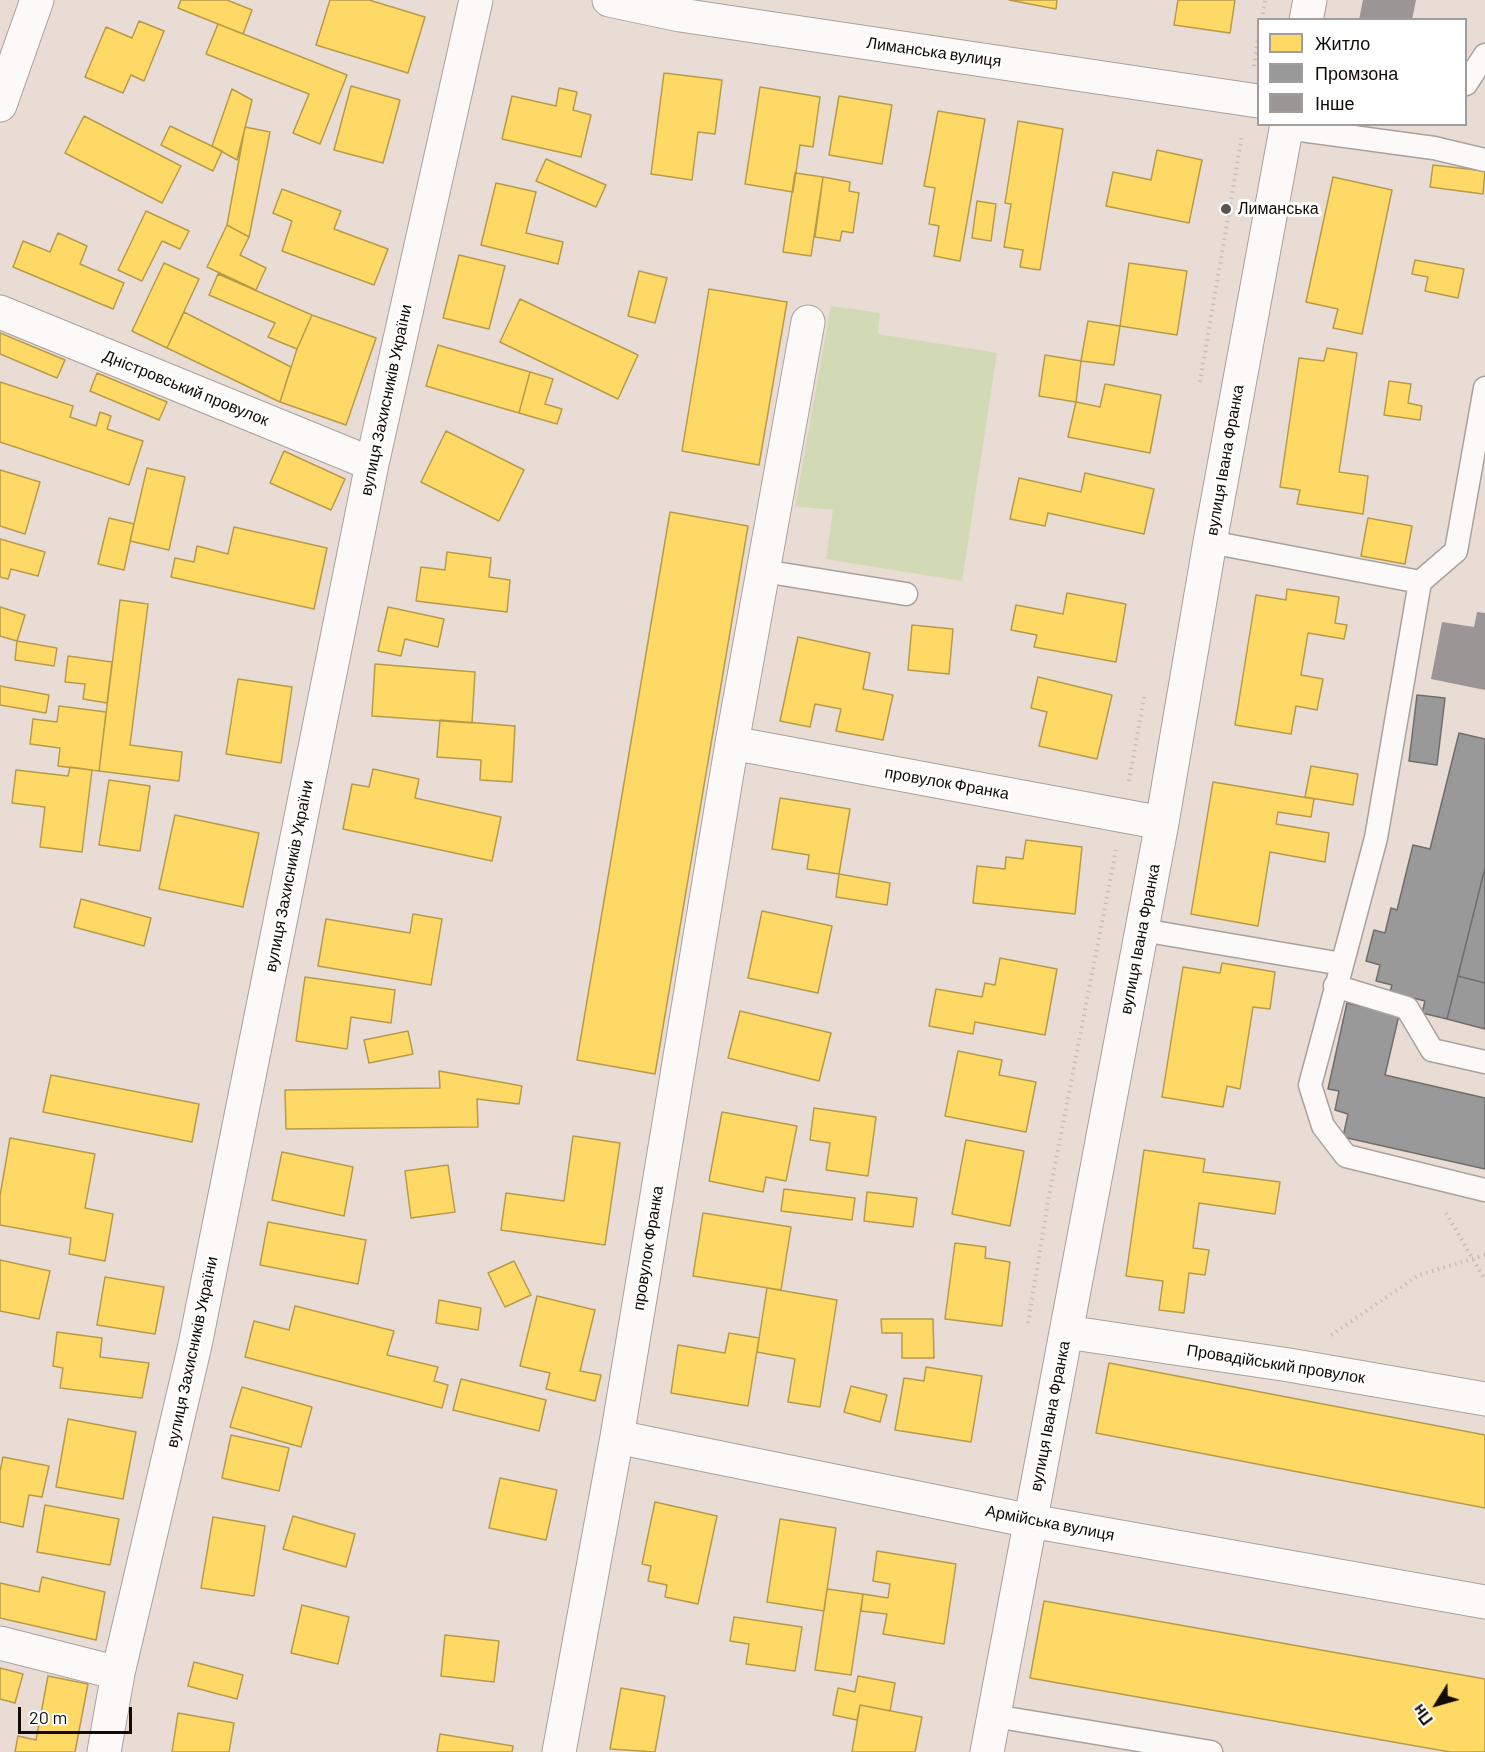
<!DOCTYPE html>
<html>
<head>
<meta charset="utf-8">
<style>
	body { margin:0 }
	#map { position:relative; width:1485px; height:1752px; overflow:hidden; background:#e8dcd5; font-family:Barlow,sans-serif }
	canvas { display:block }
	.legend { position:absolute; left:1257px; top:18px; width:210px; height:108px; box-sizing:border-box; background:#fff; border:2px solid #a09d9b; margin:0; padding:8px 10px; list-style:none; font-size:18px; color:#110a06 }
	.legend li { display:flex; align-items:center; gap:12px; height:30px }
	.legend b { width:30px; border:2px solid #a09d9b }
	.north { position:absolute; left:1407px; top:1674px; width:60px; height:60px; -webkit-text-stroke:4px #fff; paint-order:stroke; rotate:233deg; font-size:16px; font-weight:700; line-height:24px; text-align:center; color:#110a06 }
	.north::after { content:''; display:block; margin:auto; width:21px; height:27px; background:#110a06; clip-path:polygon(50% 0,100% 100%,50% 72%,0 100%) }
	.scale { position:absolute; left:18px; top:1707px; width:114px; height:27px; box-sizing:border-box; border:3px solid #110a06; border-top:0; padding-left:8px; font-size:18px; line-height:21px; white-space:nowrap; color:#110a06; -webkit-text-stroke:4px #fff; paint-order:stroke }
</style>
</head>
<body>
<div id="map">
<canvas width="1485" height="1752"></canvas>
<ul class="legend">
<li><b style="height:16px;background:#ffd966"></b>Житло</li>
<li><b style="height:16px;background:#999"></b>Промзона</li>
<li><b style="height:16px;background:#9c9595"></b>Інше</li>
</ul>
<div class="north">Пн</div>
<div class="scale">20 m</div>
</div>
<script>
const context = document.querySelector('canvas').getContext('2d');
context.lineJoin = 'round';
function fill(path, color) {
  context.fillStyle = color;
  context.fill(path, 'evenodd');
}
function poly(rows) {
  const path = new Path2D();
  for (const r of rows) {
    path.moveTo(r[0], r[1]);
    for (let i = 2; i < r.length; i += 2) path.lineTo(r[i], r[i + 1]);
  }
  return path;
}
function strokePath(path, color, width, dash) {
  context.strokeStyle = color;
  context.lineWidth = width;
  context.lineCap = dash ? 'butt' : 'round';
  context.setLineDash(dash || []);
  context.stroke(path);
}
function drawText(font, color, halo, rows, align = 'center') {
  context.font = font + ' Barlow,sans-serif';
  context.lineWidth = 6;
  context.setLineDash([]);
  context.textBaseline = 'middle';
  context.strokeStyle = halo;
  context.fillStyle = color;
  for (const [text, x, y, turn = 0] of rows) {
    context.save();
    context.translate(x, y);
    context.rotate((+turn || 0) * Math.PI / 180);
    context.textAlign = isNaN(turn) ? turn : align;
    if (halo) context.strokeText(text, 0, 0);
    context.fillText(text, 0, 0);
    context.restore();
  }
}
const green = poly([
	[831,306,880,313,878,334,997,353,962,581,826,559,833,510,795,506]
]);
const homes = poly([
	[181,0,227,0,252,10,243,34,178,8,181,0],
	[330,0,369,0,425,17,408,73,316,45,330,0],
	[1009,0,1057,0,1056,9,1009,0],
	[1178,0,1235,0,1230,33,1174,25,1178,0],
	[139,21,164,31,144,81,131,75,123,93,85,77,106,27,132,38,139,21],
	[218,24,347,75,320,144,293,133,309,94,206,54,218,24],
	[664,73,722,80,715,134,698,132,692,180,651,174,664,73],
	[351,86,400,100,383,163,334,150,351,86],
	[760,87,820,97,813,147,800,145,793,192,745,184,760,87],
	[559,88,577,92,573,110,591,115,581,157,502,139,512,96,556,106,559,88],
	[232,89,252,100,237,160,212,146,232,89],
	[839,96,892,105,882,164,829,155,839,96],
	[938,111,985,119,960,261,934,256,939,226,929,224,935,188,924,186,938,111],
	[84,116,181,166,162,203,65,153,84,116],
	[1018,121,1063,129,1040,270,1020,267,1023,250,1004,247,1011,204,1005,203,1018,121],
	[170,126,222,151,213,171,161,145,170,126],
	[245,127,270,132,249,237,227,225,245,127],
	[1157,150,1202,160,1189,223,1106,206,1113,172,1151,180,1157,150],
	[546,159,606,185,596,207,536,181,546,159],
	[1433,165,1485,171,1483,194,1430,187,1433,165],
	[795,173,823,177,811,256,783,252,795,173],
	[823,177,850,182,849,191,859,193,853,233,842,231,840,241,815,237,823,177],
	[1333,177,1392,190,1362,334,1333,328,1338,309,1306,302,1333,177],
	[496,183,536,192,526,233,563,242,558,264,481,245,496,183],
	[282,189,341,211,334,229,388,249,374,285,282,251,292,221,273,213,282,189],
	[977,201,996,204,991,241,972,238,977,201],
	[146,211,189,231,180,249,162,241,142,281,118,270,146,211],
	[227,225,249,237,240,255,266,268,256,290,207,267,227,225],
	[58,233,87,246,80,264,124,283,113,309,13,267,23,241,50,252,58,233],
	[459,255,505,266,489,329,443,318,459,255],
	[1415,260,1464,269,1458,298,1425,291,1428,277,1412,274,1415,260],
	[164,263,199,279,167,348,132,331,164,263],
	[1129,263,1187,271,1177,335,1120,326,1129,263],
	[639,271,667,278,655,323,628,316,639,271],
	[218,274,312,315,297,349,268,337,275,323,209,295,218,274],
	[709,289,787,302,759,465,682,451,709,289],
	[520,299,638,355,618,399,500,342,520,299],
	[184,312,291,367,280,402,167,348,184,312],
	[312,315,376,338,346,425,280,402,297,349,312,315],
	[1088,321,1120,326,1114,365,1081,361,1088,321],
	[0,333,65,360,57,378,0,354,0,333],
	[438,345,530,372,519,413,426,386,438,345],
	[1327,348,1357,353,1339,472,1368,476,1363,514,1297,504,1300,490,1280,487,1299,358,1324,361,1327,348],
	[1045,355,1081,361,1076,402,1039,396,1045,355],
	[530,372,553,379,545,404,562,409,557,424,519,413,530,372],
	[97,373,167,402,159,420,90,391,97,373],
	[1389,381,1411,384,1408,403,1422,406,1420,420,1384,415,1389,381],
	[0,382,73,406,70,417,96,426,100,412,111,416,107,429,143,441,129,485,0,442,0,382],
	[1105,384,1161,395,1150,453,1068,437,1076,402,1100,407,1105,384],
	[446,431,524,470,499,521,421,482,446,431],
	[284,451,345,479,331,510,270,483,284,451],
	[147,468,185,477,169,550,130,541,147,468],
	[0,470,40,482,25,534,0,526,0,470],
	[1085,473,1154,489,1144,534,1048,513,1045,526,1010,519,1019,478,1081,492,1085,473],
	[670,512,748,526,655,1074,577,1060,670,512],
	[109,518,134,524,124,570,98,564,109,518],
	[1368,518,1412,526,1405,564,1361,556,1368,518],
	[234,527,327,548,314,609,171,577,175,558,194,562,197,546,228,554,234,527],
	[0,539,45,552,38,576,11,569,8,579,0,577,0,539],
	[447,552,491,558,489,577,510,580,507,612,416,601,421,567,445,570,447,552],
	[1287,589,1339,597,1335,623,1347,625,1344,639,1308,633,1301,675,1323,679,1317,710,1296,706,1291,734,1235,725,1256,595,1286,600,1287,589],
	[1067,593,1126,604,1116,662,1034,647,1037,635,1011,630,1016,605,1063,614,1067,593],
	[120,600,148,604,130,745,182,752,179,781,99,771,120,600],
	[0,607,25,615,17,641,0,636,0,607],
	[388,607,444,619,438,647,405,639,401,656,378,651,388,607],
	[912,625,953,629,949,674,908,670,912,625],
	[798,637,870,653,863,689,893,695,883,740,836,731,841,709,815,704,810,727,780,721,798,637],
	[17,641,57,648,54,666,15,660,17,641],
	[68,656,112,662,107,703,83,699,85,684,65,682,68,656],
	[375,664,475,672,472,723,372,716,375,664],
	[1038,677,1112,695,1097,759,1039,746,1047,712,1031,708,1038,677],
	[238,679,292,687,281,763,226,754,238,679],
	[0,686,49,695,46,713,0,705,0,686],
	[59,706,106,712,99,771,58,766,60,748,30,744,33,719,57,722,59,706],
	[440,720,515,726,512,782,480,780,481,760,437,757,440,720],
	[1311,766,1358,774,1353,805,1305,797,1311,766],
	[70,767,92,770,82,852,40,847,45,807,12,803,16,770,68,776,70,767],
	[373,769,419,779,415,798,501,817,492,861,343,829,352,784,369,787,373,769],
	[109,780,150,786,140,851,99,845,109,780],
	[1213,782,1314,799,1311,817,1278,812,1276,824,1329,833,1325,862,1270,852,1258,926,1191,914,1213,782],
	[780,798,850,809,839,874,807,869,809,855,772,849,780,798],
	[175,815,259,833,243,907,159,889,175,815],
	[1026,840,1082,847,1075,914,973,903,977,866,1005,869,1006,857,1023,859,1026,840],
	[839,874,890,883,887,905,836,897,839,874],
	[81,899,151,918,144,946,74,927,81,899],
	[762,911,832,926,818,993,748,978,762,911],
	[413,914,442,919,431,985,318,966,326,919,410,933,413,914],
	[1000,958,1057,969,1045,1035,975,1022,973,1034,929,1026,936,989,982,997,985,983,995,985,1000,958],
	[1222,963,1275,972,1270,1009,1253,1007,1240,1089,1227,1086,1223,1107,1162,1097,1183,967,1220,973,1222,963],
	[305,977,395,990,391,1023,351,1017,347,1049,296,1041,305,977],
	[740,1011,831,1033,819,1081,728,1058,740,1011],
	[408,1031,413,1054,369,1063,364,1040,408,1031],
	[958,1051,1002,1060,999,1075,1036,1082,1026,1132,945,1116,958,1051],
	[439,1071,522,1086,519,1104,477,1099,478,1127,286,1129,285,1090,440,1088,439,1071],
	[51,1075,199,1104,192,1142,43,1112,51,1075],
	[814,1108,876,1117,868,1176,826,1170,830,1143,810,1140,814,1108],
	[722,1112,797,1126,786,1181,766,1177,763,1192,709,1181,722,1112],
	[573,1136,620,1143,605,1245,501,1230,506,1193,564,1201,573,1136],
	[10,1138,95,1154,85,1208,113,1214,105,1261,69,1254,71,1238,0,1225,0,1196,10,1138],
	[966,1140,1024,1151,1010,1226,952,1214,966,1140],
	[1144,1150,1205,1159,1203,1172,1280,1182,1275,1214,1199,1203,1193,1248,1209,1250,1205,1275,1189,1273,1184,1313,1159,1310,1163,1281,1126,1276,1144,1150],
	[282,1152,353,1167,344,1216,272,1200,282,1152],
	[448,1165,455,1212,411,1218,405,1171,448,1165],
	[784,1189,855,1198,852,1220,781,1211,784,1189],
	[867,1192,917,1198,913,1227,864,1221,867,1192],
	[703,1213,791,1227,781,1290,693,1276,703,1213],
	[268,1222,366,1240,358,1284,260,1265,268,1222],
	[955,1243,986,1247,985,1258,1010,1262,1002,1326,945,1319,955,1243],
	[0,1260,50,1271,39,1319,0,1311,0,1260],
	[514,1261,531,1295,505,1307,488,1273,514,1261],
	[105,1277,164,1287,155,1334,97,1325,105,1277],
	[767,1288,837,1300,820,1407,788,1402,795,1359,757,1352,767,1288],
	[537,1296,595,1310,580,1371,601,1375,595,1401,546,1389,550,1373,520,1366,537,1296],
	[439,1300,481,1308,478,1330,436,1323,439,1300],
	[295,1306,394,1331,387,1355,438,1367,434,1381,448,1385,442,1408,245,1357,254,1321,289,1330,295,1306],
	[881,1319,933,1319,934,1358,902,1358,902,1333,882,1333,881,1319],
	[57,1332,102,1338,100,1357,149,1363,142,1398,60,1388,63,1368,53,1366,57,1332],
	[729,1333,759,1338,748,1406,671,1393,678,1345,725,1353,729,1333],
	[1109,1363,1485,1435,1485,1508,1096,1433,1109,1363],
	[926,1367,982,1376,971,1442,895,1430,904,1378,924,1381,926,1367],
	[461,1379,546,1400,539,1431,453,1410,461,1379],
	[851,1386,887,1395,880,1422,844,1412,851,1386],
	[242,1387,312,1407,301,1447,230,1427,242,1387],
	[68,1419,136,1432,123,1499,56,1487,68,1419],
	[231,1435,289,1448,279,1491,222,1478,231,1435],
	[3,1457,49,1466,42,1497,29,1495,23,1527,0,1522,0,1471,3,1457],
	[500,1478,557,1490,546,1540,489,1528,500,1478],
	[655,1502,717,1516,698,1604,665,1597,667,1585,648,1581,651,1566,642,1564,655,1502],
	[45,1505,119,1519,110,1565,37,1552,45,1505],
	[293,1516,355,1534,346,1567,283,1549,293,1516],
	[213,1517,265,1526,254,1596,201,1588,213,1517],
	[780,1519,836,1528,824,1611,767,1602,780,1519],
	[877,1551,956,1564,944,1644,883,1634,887,1614,861,1611,863,1594,888,1598,890,1584,873,1581,877,1551],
	[42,1577,105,1592,96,1640,0,1618,0,1583,39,1592,42,1577],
	[827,1589,863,1594,851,1675,815,1670,827,1589],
	[1044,1601,1485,1679,1485,1752,1450,1752,1030,1678,1044,1601],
	[302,1605,349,1617,338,1664,291,1653,302,1605],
	[734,1617,802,1627,795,1671,746,1664,749,1644,730,1641,734,1617],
	[445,1635,499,1641,494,1682,441,1676,445,1635],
	[194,1662,243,1675,237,1699,188,1686,194,1662],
	[0,1668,23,1674,15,1703,0,1699,0,1668],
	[48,1676,88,1684,75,1752,15,1752,18,1736,36,1740,48,1676],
	[858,1676,895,1683,890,1711,860,1705,857,1720,833,1715,838,1688,855,1692,858,1676],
	[621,1688,665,1696,655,1752,610,1749,621,1688],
	[860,1705,922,1717,915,1752,852,1752,860,1705],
	[178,1713,234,1723,229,1752,172,1752,178,1713],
	[440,1734,513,1746,512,1752,437,1752,440,1734]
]);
const industry = poly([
	[1417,695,1445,698,1437,765,1409,761,1417,695],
	[1459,733,1485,739,1485,868,1447,1019,1422,1013,1425,1001,1390,992,1392,985,1376,981,1380,965,1366,961,1374,930,1385,933,1391,908,1397,910,1413,845,1430,849,1459,733],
	[1485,868,1485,983,1458,976,1485,868],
	[1458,976,1485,983,1485,1029,1447,1019,1458,976],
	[1347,1003,1399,1015,1385,1075,1485,1098,1485,1169,1343,1137,1348,1114,1335,1110,1339,1091,1328,1089,1347,1003]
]);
const building = poly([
	[1363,0,1416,0,1412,20,1359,20],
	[1477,612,1485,613,1485,690,1431,679,1442,622,1474,627]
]);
const path = poly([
	[1262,20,1265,0],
	[1254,66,1258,39],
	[1200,382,1242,135],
	[1129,781,1144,697],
	[1446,1213,1485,1280],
	[1028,1323,1049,1196,1116,850],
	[1331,1335,1419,1275,1485,1255]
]);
const lane = poly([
	[1466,84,1485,55],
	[1286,128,1434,148,1485,160],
	[1210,542,1420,582,1376,838,1310,1085,1323,1126,1346,1156,1485,1190],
	[763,571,906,594],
	[1420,582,1456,551,1485,388],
	[1142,930,1342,964],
	[1335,986,1407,1008,1432,1050,1485,1062],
	[994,1716,1211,1752]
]);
const street = poly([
	[609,0,680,15,1258,101],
	[1306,20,1310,0],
	[0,312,372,464],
	[732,743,808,322],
	[1066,1332,1289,1365,1485,1399],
	[617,1437,1031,1521,1485,1602],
	[0,1643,118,1673],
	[104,1752,118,1673,195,1345,372,464,476,0],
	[559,1752,617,1437,732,743,1162,823],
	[987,1752,1162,823,1210,542,1287,124]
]);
const secondary = poly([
	[0,105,37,0]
]);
const markers = [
	[1226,209,6,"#5c544e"]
];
const streetNames = [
	["Лиманська вулиця",934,52,8],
	["Дністровський провулок",186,388,22],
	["вулиця Захисників України",386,400,-78],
	["вулиця Івана Франка",1225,460,-80],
	["провулок Франка",947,783,10],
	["вулиця Захисників України",289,876,-79],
	["вулиця Івана Франка",1140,939,-79],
	["провулок Франка",648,1248,-81],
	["вулиця Захисників України",192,1352,-78],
	["Провадійський провулок",1276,1364,9],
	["вулиця Івана Франка",1050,1416,-79],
	["Армійська вулиця",1050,1523,11]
];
const poiNames = [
	["Лиманська",1238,209]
];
fill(green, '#d1d9b5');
fill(homes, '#ffd966');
strokePath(homes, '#b89b49', 1.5);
fill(industry, '#999');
strokePath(industry, '#706e6d', 1.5);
fill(building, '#9c9595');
strokePath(lane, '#aaa19c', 25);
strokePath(street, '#aaa19c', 35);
strokePath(secondary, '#aaa19c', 35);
strokePath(path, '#c5c0be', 4, [1.5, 4.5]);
strokePath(lane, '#fcfaf9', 22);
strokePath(street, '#fcfaf9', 33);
strokePath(secondary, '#fcfaf9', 33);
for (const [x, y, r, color] of markers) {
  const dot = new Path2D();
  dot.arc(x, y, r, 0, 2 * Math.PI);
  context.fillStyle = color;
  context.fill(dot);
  strokePath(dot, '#fff', 2);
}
drawText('16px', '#110a06', '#fff', streetNames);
drawText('16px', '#110a06', '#fff', poiNames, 'left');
</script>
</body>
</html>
